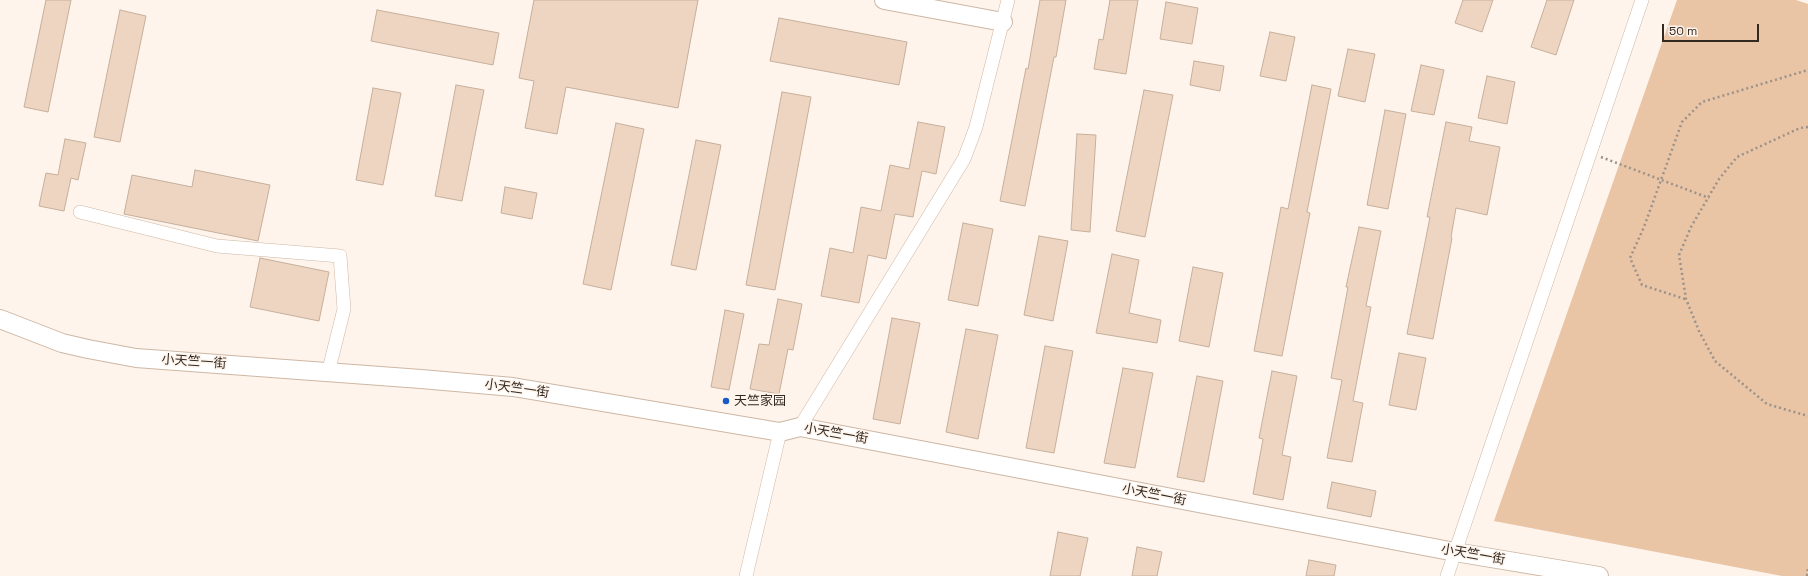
<!DOCTYPE html>
<html>
<head>
<meta charset="utf-8">
<style>
	body { margin:0 }
	#map { position:relative; width:1808px; height:576px; overflow:hidden; background:#fef4ec; font-family:"Space Grotesk",sans-serif }
	canvas { display:block }
	.scale { position:absolute; left:1662px; top:24px; width:97px; height:18px; box-sizing:border-box; border:2px solid #322922; border-top:0; padding-left:5px; font-size:12px; line-height:14px; white-space:nowrap; color:#322922; -webkit-text-stroke:3px #fef4ec; paint-order:stroke }
</style>
</head>
<body>
<div id="map">
<canvas width="1808" height="576"></canvas>
<div class="scale">50 m</div>
</div>
<script>
const context = document.querySelector('canvas').getContext('2d');
context.lineJoin = 'round';
function fill(path, color) {
  context.fillStyle = color;
  context.fill(path, 'evenodd');
}
function poly(rows) {
  const path = new Path2D();
  for (const r of rows) {
    path.moveTo(r[0], r[1]);
    for (let i = 2; i < r.length; i += 2) path.lineTo(r[i], r[i + 1]);
  }
  return path;
}
function strokePath(path, color, width, dash) {
  context.strokeStyle = color;
  context.lineWidth = width;
  context.lineCap = dash ? 'butt' : 'round';
  context.setLineDash(dash || []);
  context.stroke(path);
}
function drawText(font, color, halo, rows, align = 'center') {
  context.font = font + ' "Space Grotesk","Noto Sans SC",sans-serif';
  context.lineWidth = 3;
  context.setLineDash([]);
  context.textBaseline = 'middle';
  context.strokeStyle = halo;
  context.fillStyle = color;
  for (const [text, x, y, turn = 0] of rows) {
    context.save();
    context.translate(x, y);
    context.rotate((+turn || 0) * Math.PI / 180);
    context.textAlign = isNaN(turn) ? turn : align;
    if (halo) context.strokeText(text, 0, 0);
    context.fillText(text, 0, 0);
    context.restore();
  }
}
const green = poly([
	[1677,0,1796,0,1808,4,1808,576,1782,576,1494,521]
]);
const building = poly([
	[46,0,71,0,48,112,24,107,46,0],
	[534,0,698,0,678,108,566,87,557,134,525,128,534,81,519,78,534,0],
	[1040,0,1066,0,1056,57,1054,57,1025,206,1000,201,1026,68,1028,69,1040,0],
	[1110,0,1138,0,1126,74,1094,69,1099,39,1103,40,1110,0],
	[1463,0,1493,0,1482,32,1455,23,1463,0],
	[1547,0,1574,0,1556,55,1531,47,1547,0],
	[1166,2,1198,8,1192,44,1160,39,1166,2],
	[120,10,146,16,120,142,94,137,120,10],
	[377,10,499,33,493,65,371,41,377,10],
	[779,18,907,42,899,85,770,61,779,18],
	[1270,32,1295,37,1286,81,1260,76,1270,32],
	[1348,49,1375,54,1365,102,1338,96,1348,49],
	[1194,61,1224,66,1220,91,1190,85,1194,61],
	[1421,65,1444,70,1434,115,1411,111,1421,65],
	[1487,76,1515,82,1507,124,1478,118,1487,76],
	[456,85,484,90,462,201,435,196,456,85],
	[1312,85,1331,89,1307,212,1310,213,1282,356,1254,351,1281,207,1288,209,1312,85],
	[373,88,401,93,383,185,356,180,373,88],
	[1144,90,1173,95,1145,237,1116,231,1144,90],
	[782,92,811,97,775,290,746,285,782,92],
	[1385,110,1406,114,1388,209,1367,205,1385,110],
	[918,122,945,127,936,174,922,171,913,217,895,214,886,259,868,255,859,303,821,296,830,248,853,253,861,207,881,211,890,165,909,169,918,122],
	[1446,122,1472,127,1469,141,1500,147,1487,215,1456,208,1451,237,1452,238,1433,339,1407,334,1430,217,1427,217,1446,122],
	[616,123,644,129,611,290,583,284,616,123],
	[1077,134,1096,135,1090,232,1071,230,1077,134],
	[65,139,86,143,78,180,71,178,64,211,39,206,46,173,58,175,65,139],
	[696,140,721,145,696,270,671,265,696,140],
	[195,170,270,185,258,241,124,214,132,175,192,187,195,170],
	[505,187,537,193,532,219,501,213,505,187],
	[963,223,993,229,978,306,948,300,963,223],
	[1359,227,1381,231,1366,306,1371,307,1353,401,1363,403,1352,462,1327,458,1342,380,1331,378,1348,287,1346,287,1359,227],
	[1039,236,1068,241,1053,321,1024,315,1039,236],
	[1112,254,1139,260,1129,313,1161,320,1157,343,1096,333,1112,254],
	[260,258,329,272,319,321,250,307,260,258],
	[1193,267,1223,273,1209,347,1179,341,1193,267],
	[778,299,802,304,793,350,788,349,779,394,750,389,759,344,769,345,778,299],
	[725,310,744,314,729,390,711,387,725,310],
	[892,318,920,323,900,424,873,419,892,318],
	[966,329,998,335,978,439,946,432,966,329],
	[1045,346,1073,351,1054,453,1026,448,1045,346],
	[1399,353,1426,358,1416,410,1389,405,1399,353],
	[1123,368,1153,373,1135,468,1104,463,1123,368],
	[1272,371,1297,376,1282,455,1291,457,1283,500,1253,494,1263,439,1259,438,1272,371],
	[1197,376,1223,381,1204,482,1177,477,1197,376],
	[1332,482,1376,491,1371,517,1327,508,1332,482],
	[1058,532,1088,538,1080,576,1050,576,1058,532],
	[1137,547,1162,552,1157,576,1132,576,1137,547],
	[1309,560,1336,565,1334,576,1306,576,1309,560]
]);
const path = poly([
	[1808,127,1800,128,1737,157,1719,179,1691,227,1679,255,1686,299,1699,331,1715,361,1767,404,1808,416],
	[1601,157,1709,198],
	[1685,299,1642,285,1630,258,1644,227,1682,122,1702,102,1808,70],
	[1807,576,1808,568]
]);
const street = poly([
	[80,212,217,246,340,256,344,309,328,373],
	[800,427,964,159,976,127,1008,0],
	[746,576,780,432],
	[1447,576,1642,0]
]);
const secondary = poly([
	[884,0,1003,22],
	[0,319,62,343,88,349,136,358,421,379,513,387,780,432,800,427,1455,552,1599,576]
]);
const markers = [
	[726,401,4,"#185ac5"]
];
const streetNames = [
	["小天竺一街",194,362,4],
	["小天竺一街",517,389,8],
	["小天竺一街",836,434,10],
	["小天竺一街",1154,495,11],
	["小天竺一街",1473,555,10]
];
const poiNames = [
	["天竺家园",734,401]
];
fill(green, '#e9c4a5');
fill(building, '#eed5c2');
strokePath(building, '#c6af9b', 1);
strokePath(street, '#ceb7a4', 14);
strokePath(secondary, '#ceb7a4', 20);
strokePath(path, '#9b928a', 2.5, [2, 3]);
strokePath(street, '#fff', 13);
strokePath(secondary, '#fff', 18);
for (const [x, y, r, color] of markers) {
  const dot = new Path2D();
  dot.arc(x, y, r, 0, 2 * Math.PI);
  context.fillStyle = color;
  context.fill(dot);
  strokePath(dot, '#fef4ec', 1.5);
}
drawText('13px', '#322922', '#fef4ec', streetNames);
drawText('13px', '#322922', '#fef4ec', poiNames, 'left');
</script>
</body>
</html>
